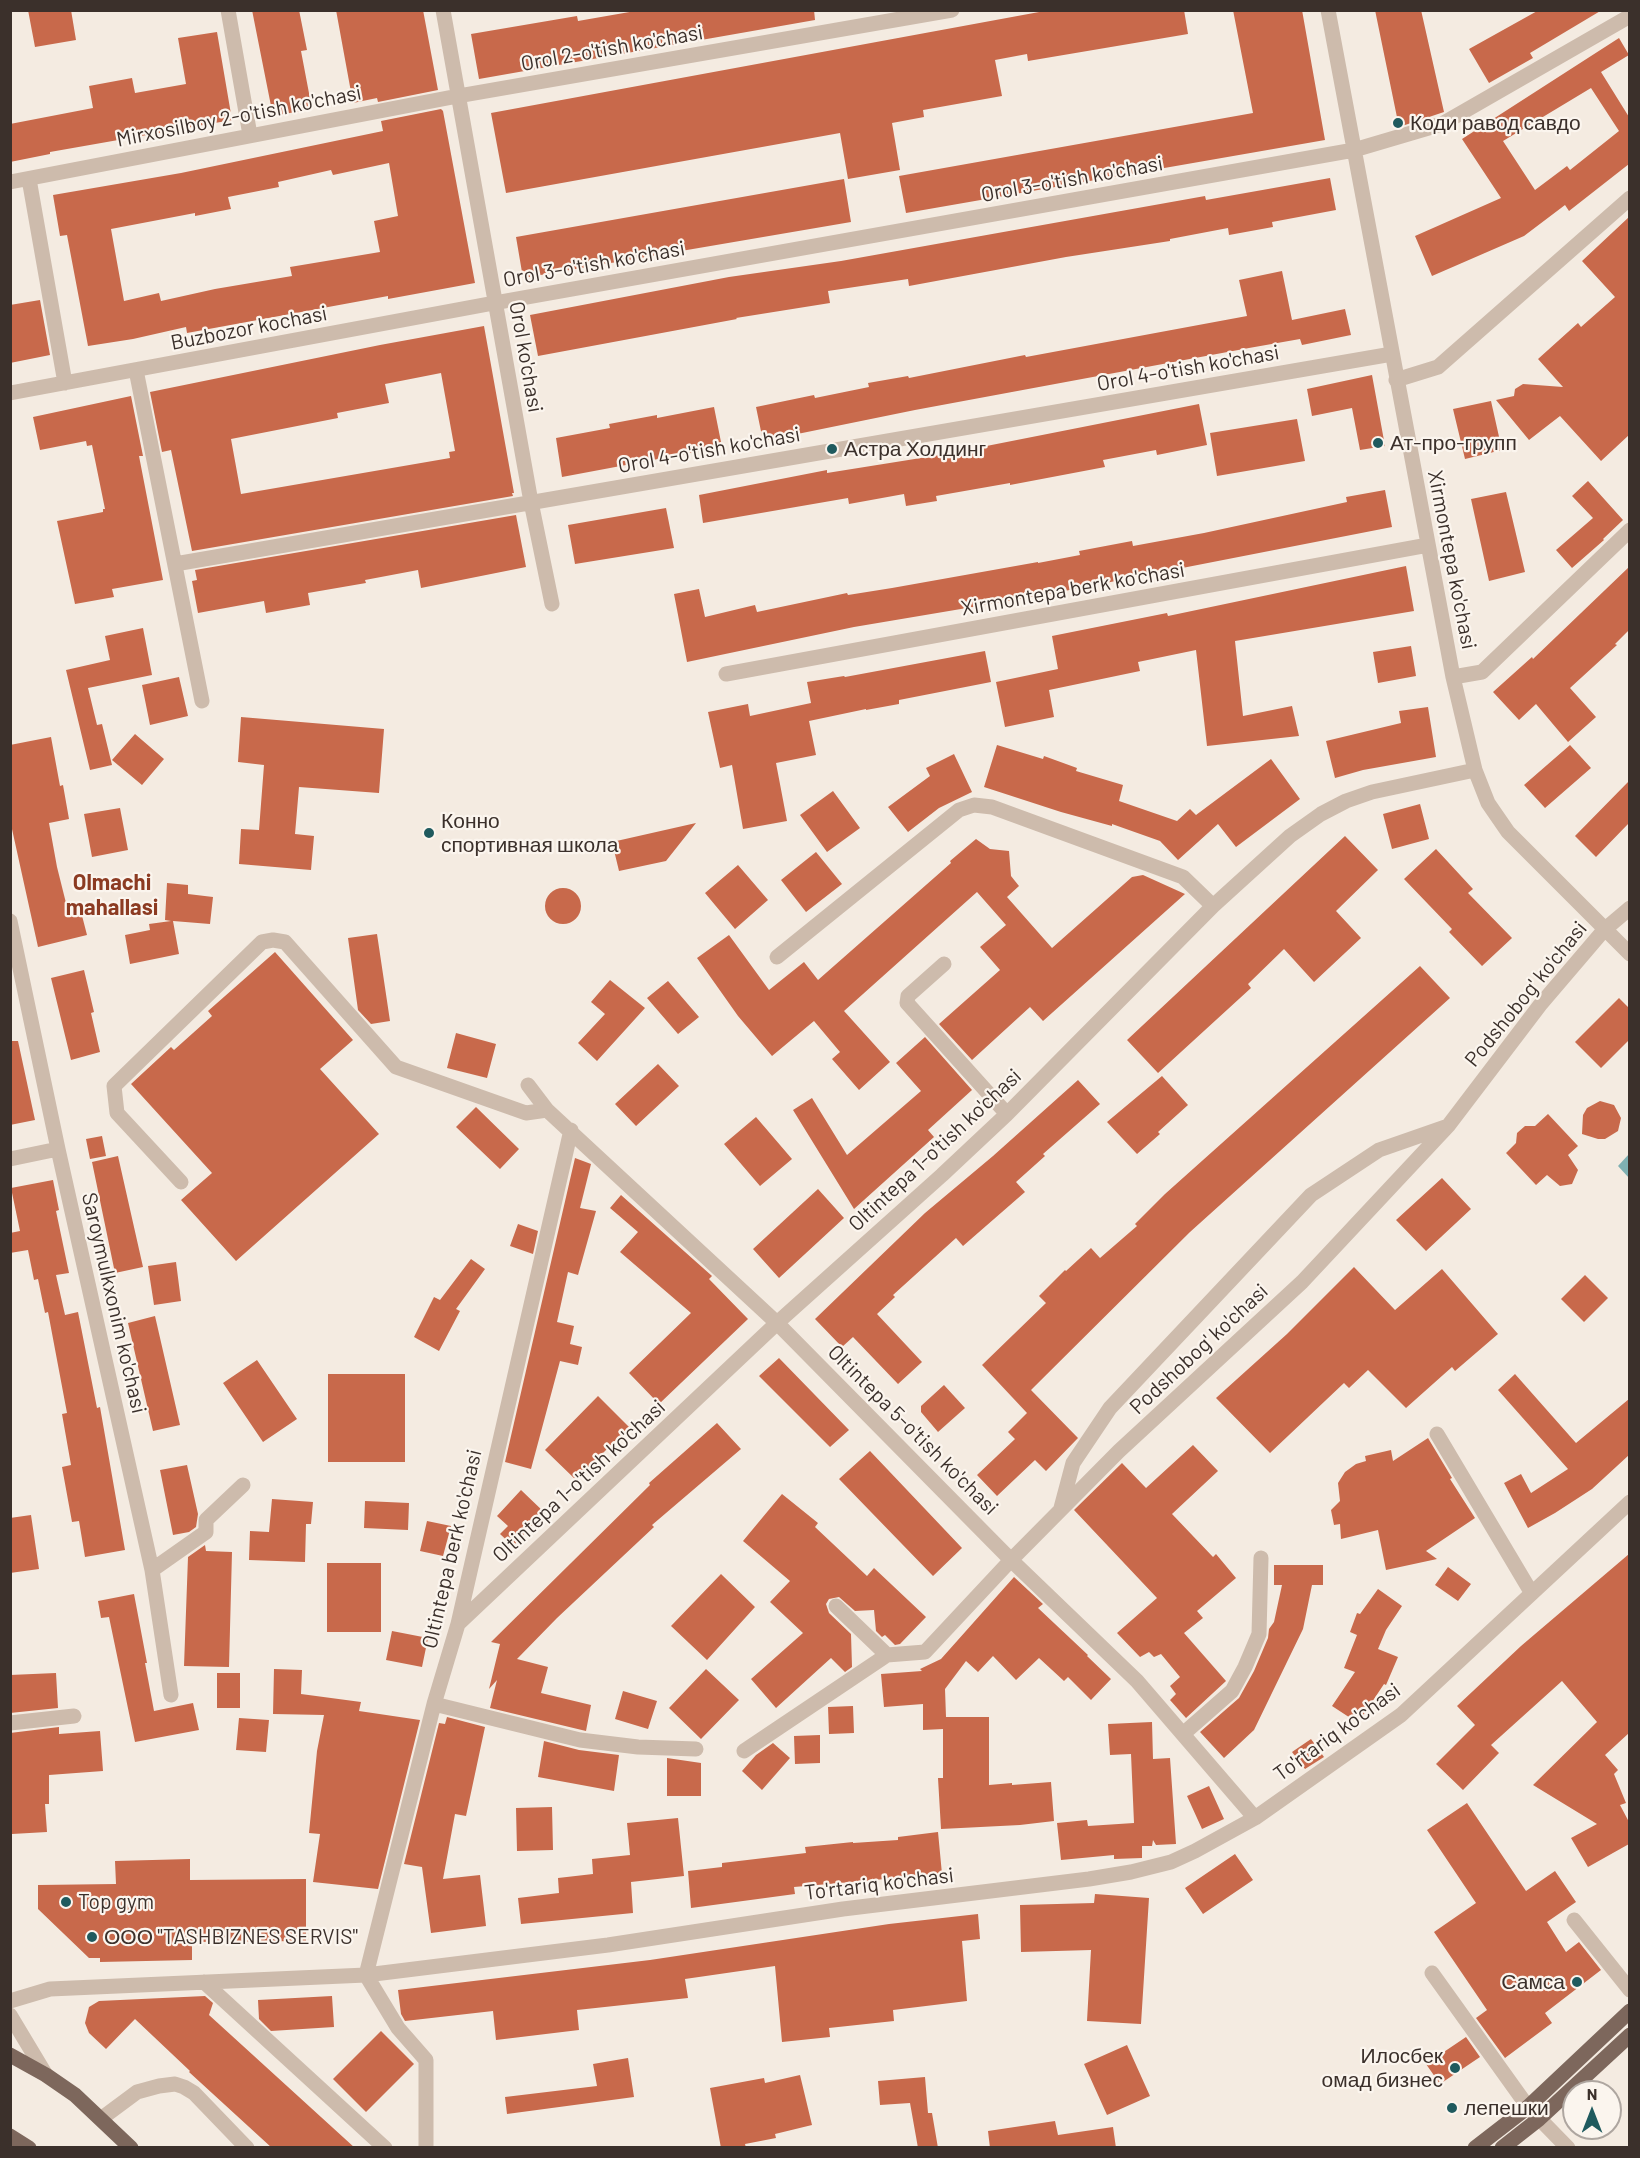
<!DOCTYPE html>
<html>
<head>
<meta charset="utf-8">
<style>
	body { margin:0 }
	#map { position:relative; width:1640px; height:2158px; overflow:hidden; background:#f4ebe1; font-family:Barlow,sans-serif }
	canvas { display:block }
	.frame { position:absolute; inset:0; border:12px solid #3b302b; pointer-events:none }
	.north { position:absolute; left:1562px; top:2080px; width:60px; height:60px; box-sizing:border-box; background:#fbf5ee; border:2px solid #aea6a0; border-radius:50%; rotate:0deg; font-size:16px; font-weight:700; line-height:24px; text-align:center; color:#3b302b }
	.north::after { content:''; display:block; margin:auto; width:21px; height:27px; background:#1f5a5e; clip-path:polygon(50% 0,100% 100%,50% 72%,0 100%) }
</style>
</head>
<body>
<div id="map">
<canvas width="1640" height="2158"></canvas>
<div class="frame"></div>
<div class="north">N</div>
</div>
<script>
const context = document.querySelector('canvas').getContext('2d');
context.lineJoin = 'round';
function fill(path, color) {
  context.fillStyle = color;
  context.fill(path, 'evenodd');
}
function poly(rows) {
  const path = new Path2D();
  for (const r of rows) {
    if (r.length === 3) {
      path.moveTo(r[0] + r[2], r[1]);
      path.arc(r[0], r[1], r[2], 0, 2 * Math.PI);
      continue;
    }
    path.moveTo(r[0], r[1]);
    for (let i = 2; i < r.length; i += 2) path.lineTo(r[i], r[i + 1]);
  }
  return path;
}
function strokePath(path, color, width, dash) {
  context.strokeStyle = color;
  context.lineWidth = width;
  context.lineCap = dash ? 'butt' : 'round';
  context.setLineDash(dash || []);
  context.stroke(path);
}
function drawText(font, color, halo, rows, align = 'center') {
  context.font = font + ' Barlow,sans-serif';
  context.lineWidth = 4.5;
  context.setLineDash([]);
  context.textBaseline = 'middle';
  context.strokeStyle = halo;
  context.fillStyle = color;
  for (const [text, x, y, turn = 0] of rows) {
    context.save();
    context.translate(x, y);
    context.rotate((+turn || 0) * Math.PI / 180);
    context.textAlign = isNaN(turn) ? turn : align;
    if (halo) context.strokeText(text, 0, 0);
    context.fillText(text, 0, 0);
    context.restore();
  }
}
const water = poly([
	[1629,1154,1629,1178,1618,1166]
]);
const building = poly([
	[28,10,71,10,76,40,35,47],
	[252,10,299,10,307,50,301,51,312,109,273,116],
	[336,10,423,10,438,90,378,102,377,98,353,103],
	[641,10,814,10,815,20,479,79,471,34,577,16,578,21],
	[1050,10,1184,10,1188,34,1028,61,1027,54,995,60,1002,96,923,110,924,117,892,123,900,170,848,179,840,133,506,193,491,113],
	[1233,10,1302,10,1325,140,906,213,899,176,1253,113],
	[1375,10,1421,10,1444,112,1399,127],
	[1539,10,1602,10,1530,53,1533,58,1489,83,1469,49],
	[217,32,232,120,50,152,50,154,10,162,10,124,93,108,89,86,132,78,135,93,186,84,178,38],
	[1619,38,1629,55,1601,72,1629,117,1629,164,1569,211,1565,205,1524,236,1432,276,1415,236,1501,198,1462,139],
	[1591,88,1619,131,1570,170,1567,166,1535,190,1503,141],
	[441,109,443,111,475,283,388,299,388,296,187,333,186,327,133,339,88,346,67,235,60,236,53,195,181,173,383,131,381,121],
	[389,163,398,216,374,221,380,252,290,267,292,276,215,289,161,301,159,293,124,301,111,229,195,213,195,216,231,209,228,197,279,187,278,182,331,170,333,175],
	[1330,178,1336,210,1272,222,1273,227,1229,235,1228,228,1170,239,1170,241,1066,257,909,286,908,279,828,291,830,303,736,318,737,319,538,356,530,315,729,277,841,261,1205,196,1206,200],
	[844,179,851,222,523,278,516,237],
	[1629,217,1629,435,1601,461,1560,416,1529,440,1496,400,1514,396,1515,389,1523,384,1563,387,1538,359,1578,323,1581,327,1615,297,1582,261],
	[1282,271,1292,320,1345,309,1351,335,1302,345,1300,339,1249,348,915,410,763,441,756,407,814,395,815,398,869,387,868,383,908,376,909,378,1025,355,1026,357,1247,316,1239,280],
	[40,300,50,355,10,363,10,305],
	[484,326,514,493,512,493,513,496,192,551,171,450,162,452,150,392,380,345],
	[441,373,455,451,449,452,450,458,241,494,231,439,338,418,337,413,389,403,385,384],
	[1372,375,1385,446,1360,450,1352,408,1312,416,1307,389],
	[131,396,143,456,139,456,163,580,112,589,114,597,75,604,57,521,103,512,103,509,105,509,92,445,87,446,86,441,40,450,33,417],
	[1491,401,1502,450,1465,459,1453,409],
	[1199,404,1207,445,1157,455,1156,450,1103,460,1105,467,1010,485,1010,483,936,496,937,501,906,506,904,494,849,504,848,498,703,523,699,495,827,470,827,473,946,454],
	[714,407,722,447,562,477,556,438,610,428,609,424,657,415,657,418],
	[1297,419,1305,461,1217,476,1210,433],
	[1588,481,1623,520,1603,539,1604,540,1572,568,1556,550,1593,518,1572,496],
	[1385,490,1392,527,1044,595,854,627,687,662,674,594,699,589,705,617,755,605,757,612,847,593,848,595,892,588,1038,562,1038,563,1080,555,1079,551,1132,541,1133,546,1204,533,1347,502,1346,497],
	[1506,492,1525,572,1489,581,1471,499],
	[666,508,674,548,575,564,568,525],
	[516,515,526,567,421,588,418,570,365,580,366,583,308,593,310,605,266,613,264,601,198,613,192,581,197,580,195,570],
	[1406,566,1414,611,1235,641,1243,716,1292,706,1299,736,1207,746,1196,650,1138,662,1140,671,1049,690,1054,717,1005,727,996,682,1058,669,1052,636,1167,613,1168,616],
	[1629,567,1629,630,1615,644,1617,645,1570,688,1596,717,1568,742,1536,704,1519,720,1493,692,1532,657,1533,659],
	[143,628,152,675,88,688,97,725,102,724,112,765,90,770,66,670,110,660,105,636],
	[1411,646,1416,676,1378,683,1373,652],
	[985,651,991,682,899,700,899,704,866,710,866,709,809,721,816,755,776,763,787,821,743,829,732,765,720,768,708,712,748,704,750,716,811,703,807,682,844,676,845,677],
	[179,677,188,716,150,725,142,685],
	[1428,707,1436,757,1363,770,1335,778,1326,741,1401,723,1399,711],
	[241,717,384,729,379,793,299,787,295,834,314,836,311,870,239,864,241,829,259,830,264,765,238,762],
	[135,734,164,759,142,785,112,760],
	[51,737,60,786,63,785,69,819,49,823,57,867,67,907,79,904,87,935,38,947,10,820,10,745],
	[997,745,1043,759,1044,756,1077,768,1076,771,1123,785,1119,801,1177,821,1190,809,1196,815,1271,759,1300,799,1236,847,1218,824,1178,860,1160,841,1112,824,1112,826,1061,812,984,787],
	[1570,745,1591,768,1545,808,1524,785],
	[954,754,972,792,939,808,908,832,888,807,930,776,926,768],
	[1629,781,1629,823,1596,857,1575,836],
	[833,791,860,828,827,852,800,815],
	[1420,804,1429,839,1392,849,1383,814],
	[120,808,128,850,92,857,84,814],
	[696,823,666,861,619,871,612,842],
	[1345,836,1378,870,1336,911,1361,938,1314,982,1284,949,1248,984,1251,988,1158,1073,1127,1040],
	[976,839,990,849,1009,851,1011,876,1019,886,1007,897,1052,948,1132,877,1143,875,1185,894,1043,1021,1030,1007,972,1060,939,1024,1000,970,980,947,1006,925,977,892,844,1011,890,1062,859,1090,832,1059,840,1052,814,1021,772,1056,738,1016,697,958,729,935,769,990,804,962,818,980,951,863,950,861],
	[1436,849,1473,889,1468,893,1512,938,1482,966,1449,932,1452,929,1404,879],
	[816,852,842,884,806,912,781,880],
	[738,865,768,900,735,929,705,893],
	[167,883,188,885,188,894,213,897,210,924,173,921,179,954,130,964,125,935,150,930,149,924,171,921,165,920],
	[563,906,18],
	[377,934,390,1021,371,1024,358,1010,348,938],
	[275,952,353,1040,320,1069,379,1134,236,1261,181,1200,212,1173,131,1084,171,1047,174,1050,212,1016,208,1011],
	[1420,966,1450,998,1190,1232,1031,1390,1078,1438,1046,1471,1035,1460,997,1496,977,1475,1015,1439,1008,1432,1027,1413,982,1365,1046,1303,1039,1296,1065,1270,1066,1271,1091,1248,1100,1258,1137,1226,1135,1224,1165,1194],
	[84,970,94,1012,91,1013,100,1052,71,1060,51,978],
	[610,980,645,1008,597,1061,578,1043,605,1014,591,1002],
	[668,981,699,1017,678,1034,647,998],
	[1619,998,1629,1008,1629,1040,1601,1068,1575,1042],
	[456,1033,496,1044,487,1078,447,1068],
	[925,1037,972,1090,928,1130,934,1137,854,1209,793,1110,812,1098,847,1155,921,1091,896,1063],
	[10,1041,18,1041,35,1120,10,1125],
	[658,1064,679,1086,636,1126,615,1104],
	[1162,1076,1188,1105,1158,1132,1160,1134,1137,1154,1107,1122],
	[1078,1080,1100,1104,1043,1154,1045,1156,1016,1182,1025,1192,963,1246,956,1238,893,1295,895,1297,877,1314,922,1362,898,1384,853,1337,842,1347,815,1319,925,1213,993,1156],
	[1600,1101,1614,1105,1621,1118,1618,1131,1605,1139,1598,1139,1582,1134,1583,1115,1587,1108],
	[476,1107,519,1149,500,1169,456,1127],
	[1548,1114,1578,1146,1568,1155,1578,1170,1572,1184,1560,1186,1547,1175,1536,1185,1506,1153,1516,1143,1517,1133,1525,1126,1535,1126],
	[756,1117,792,1159,760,1186,724,1144],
	[102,1136,106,1156,90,1159,86,1139],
	[118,1156,143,1267,115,1273,92,1162],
	[575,1158,591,1164,580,1208,596,1211,578,1275,568,1272,557,1322,574,1326,570,1344,582,1347,578,1365,560,1361,531,1469,505,1462],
	[1442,1178,1471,1209,1426,1251,1396,1220],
	[53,1180,59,1210,56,1211,69,1273,56,1275,65,1315,78,1312,97,1408,100,1407,125,1550,85,1557,79,1521,72,1522,62,1467,71,1465,62,1414,67,1413,48,1312,45,1313,38,1279,34,1280,28,1250,10,1253,10,1233,20,1231,11,1188],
	[818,1189,844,1218,779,1278,753,1249],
	[621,1195,712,1276,709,1279,748,1319,659,1404,629,1373,691,1313,620,1252,638,1232,610,1208],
	[518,1224,538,1231,533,1254,510,1246],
	[471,1259,485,1269,456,1309,460,1311,439,1351,414,1337,434,1297,440,1300],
	[176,1262,181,1301,154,1305,148,1266],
	[1354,1267,1395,1310,1442,1269,1498,1334,1455,1371,1452,1367,1406,1408,1368,1370,1349,1388,1344,1383,1270,1453,1216,1398,1287,1334],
	[1585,1275,1608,1298,1584,1322,1561,1299],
	[155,1316,180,1425,153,1431,128,1323],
	[779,1358,849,1430,830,1447,759,1376],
	[257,1360,297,1419,263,1442,223,1383],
	[328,1374,405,1374,405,1462,328,1462],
	[1515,1374,1576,1443,1629,1399,1629,1455,1592,1489,1555,1513,1528,1528,1504,1483,1521,1474,1531,1493,1568,1469,1498,1390],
	[944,1385,965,1408,938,1432,921,1412,921,1406],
	[598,1396,629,1427,576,1480,545,1450],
	[717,1423,741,1449,652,1525,654,1527,557,1618,517,1659,548,1667,541,1693,591,1705,586,1731,490,1708,497,1680,489,1689,500,1644,491,1642,650,1485,649,1483],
	[1428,1438,1452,1478,1450,1479,1475,1518,1426,1551,1437,1559,1386,1570,1378,1530,1341,1539,1340,1524,1334,1525,1331,1510,1340,1501,1338,1483,1345,1472,1356,1464,1366,1461,1365,1456,1391,1450,1393,1461],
	[1193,1445,1218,1471,1172,1514,1213,1557,1216,1554,1236,1578,1197,1611,1203,1618,1184,1633,1226,1681,1186,1718,1170,1700,1176,1694,1170,1686,1180,1677,1161,1654,1154,1657,1149,1652,1140,1657,1117,1633,1157,1598,1074,1510,1122,1463,1146,1488],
	[870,1451,962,1548,933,1576,839,1479],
	[187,1465,198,1514,196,1527,189,1532,173,1535,160,1470],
	[521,1490,545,1513,513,1546,500,1534,508,1526,497,1516],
	[782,1494,818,1523,815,1527,867,1576,874,1568,926,1617,900,1644,895,1645,885,1635,882,1637,876,1631,874,1610,855,1611,839,1597,829,1599,826,1604,829,1613,851,1634,852,1667,845,1672,831,1658,776,1708,751,1679,803,1633,770,1602,790,1581,743,1541],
	[272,1499,313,1502,311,1524,306,1524,305,1562,249,1560,250,1531,269,1532],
	[365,1501,409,1503,408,1530,364,1528],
	[31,1515,39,1569,10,1573,10,1518],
	[427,1521,451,1526,443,1556,420,1551],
	[205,1545,206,1551,232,1552,229,1667,184,1666,188,1557],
	[1629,1554,1629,1733,1605,1755,1618,1770,1614,1774,1626,1803,1620,1805,1629,1822,1629,1844,1588,1867,1571,1838,1597,1824,1533,1785,1597,1722,1562,1681,1491,1745,1499,1753,1463,1790,1436,1764,1475,1725,1457,1706,1521,1646],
	[327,1563,381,1563,381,1632,327,1632],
	[1274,1565,1323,1565,1323,1585,1312,1585,1303,1629,1254,1730,1224,1758,1200,1732,1239,1698,1254,1671,1268,1638,1269,1629,1274,1622,1282,1585,1274,1585],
	[1448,1567,1471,1584,1458,1601,1435,1585],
	[721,1574,755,1607,707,1660,671,1626],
	[1014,1577,1043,1604,1038,1608,1088,1655,1087,1656,1111,1679,1091,1700,1068,1677,1064,1681,1039,1658,1016,1680,993,1656,978,1672,966,1661,945,1689,946,1717,989,1717,989,1785,1012,1783,1012,1785,1051,1782,1054,1821,1020,1825,941,1829,938,1778,943,1778,943,1729,923,1730,923,1704,884,1707,881,1674,922,1671,920,1669,941,1659],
	[1378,1589,1402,1606,1386,1630,1378,1649,1398,1657,1386,1685,1384,1684,1358,1723,1332,1706,1355,1672,1344,1668,1357,1635,1350,1632,1357,1613,1360,1614],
	[134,1594,147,1663,145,1663,154,1711,193,1703,199,1730,135,1742,109,1617,101,1618,98,1601],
	[392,1631,428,1638,422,1667,386,1660],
	[274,1669,302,1670,301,1694,361,1702,359,1711,420,1720,378,1889,313,1882,320,1834,309,1833,317,1751,324,1715,273,1714],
	[706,1669,739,1700,701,1739,669,1708],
	[56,1673,58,1708,10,1713,10,1675],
	[217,1673,240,1673,240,1708,217,1708],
	[623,1691,657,1701,648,1729,615,1719],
	[853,1706,854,1733,829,1734,828,1707],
	[447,1717,485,1727,466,1816,455,1814,443,1879,480,1875,486,1926,431,1933,422,1867,404,1864,439,1723,445,1724],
	[239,1718,269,1720,266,1752,236,1750],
	[1152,1722,1153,1759,1170,1758,1176,1844,1156,1845,1153,1840,1152,1846,1142,1846,1142,1858,1114,1859,1114,1855,1061,1860,1057,1823,1087,1820,1088,1826,1134,1823,1131,1754,1110,1755,1108,1724],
	[59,1727,59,1734,100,1731,103,1771,49,1775,49,1804,45,1804,47,1832,12,1834,10,1733],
	[820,1735,820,1763,795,1764,794,1736],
	[1311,1739,1324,1757,1305,1769,1292,1752],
	[544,1741,579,1750,619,1755,614,1791,538,1777],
	[773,1743,790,1758,762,1790,742,1771,756,1755],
	[667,1758,701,1763,701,1796,667,1796],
	[1209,1786,1224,1819,1202,1829,1187,1796],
	[1467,1803,1526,1891,1555,1871,1576,1902,1547,1922,1566,1952,1579,1942,1601,1970,1545,2013,1552,2023,1505,2058,1476,2018,1487,2010,1434,1932,1476,1903,1427,1830],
	[552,1807,553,1850,517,1851,516,1808],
	[678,1818,684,1876,631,1882,633,1913,521,1924,518,1898,559,1893,558,1878,593,1874,592,1859,630,1855,627,1823],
	[938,1832,942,1874,794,1887,795,1894,691,1908,688,1871,722,1867,722,1863,806,1853,805,1847,853,1842,853,1843,898,1840,898,1837],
	[1235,1854,1253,1880,1203,1914,1185,1888],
	[190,1859,190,1880,306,1879,306,1941,192,1942,192,1960,100,1962,100,1958,89,1958,38,1909,38,1885,116,1884,115,1861],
	[1095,1894,1149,1898,1141,2024,1087,2021,1091,1950,1021,1952,1020,1905,1094,1903],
	[978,1914,980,1939,962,1941,967,2001,893,2010,894,2021,829,2028,830,2037,782,2042,775,1966,685,1979,688,1998,577,2010,579,2030,496,2040,493,2011,405,2021,401,2014,398,1990,650,1960,889,1924],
	[205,1996,213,2003,209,2015,355,2148,272,2148,189,2072,190,2071,135,2019,106,2049,89,2033,85,2023,89,2007,99,2001],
	[332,1996,334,2027,271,2031,259,2019,258,2000],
	[381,2031,414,2064,366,2112,333,2079],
	[1466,2037,1480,2057,1440,2084,1426,2064],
	[1127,2045,1150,2096,1107,2115,1084,2064],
	[628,2058,634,2097,507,2114,505,2097,597,2086,593,2064],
	[800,2075,812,2125,775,2134,776,2138,745,2144,746,2148,721,2148,710,2088,764,2078,765,2083],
	[925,2077,928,2113,932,2113,938,2148,918,2148,910,2103,880,2105,878,2081],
	[1055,2121,1058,2135,1113,2127,1116,2148,990,2148,988,2131]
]);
const minor = poly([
	[228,10,250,135],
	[443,10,531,502,552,604],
	[1328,10,1453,677,1475,770,1488,803,1508,832,1630,954],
	[29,179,65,383],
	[10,182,458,96,952,10],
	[136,370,202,701],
	[1396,380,1438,367,1630,198],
	[10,393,494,303,1354,150,1442,124,1630,16],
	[175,564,1392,354],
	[726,674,1428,545],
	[1453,677,1482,672,1630,530],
	[10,921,58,1149,152,1570,171,1695],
	[777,957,959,810,974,805,992,807,1183,877,1213,906],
	[944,964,908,996,907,1003,1007,1114],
	[528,1085,547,1110,777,1323,1011,1560,1137,1681,1255,1818],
	[10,1159,58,1149],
	[181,1182,117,1113,114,1086,262,942,273,940,285,942,396,1067,526,1113,547,1110],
	[1437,1434,1531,1592],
	[1061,1508,1073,1463,1110,1408,1311,1195,1379,1150,1445,1127],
	[152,1570,206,1532,206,1520,243,1485],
	[836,1606,887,1655],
	[458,1624,777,1323,942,1175,1007,1114,1213,906,1290,836,1321,814,1346,801,1372,792,1475,770],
	[434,1704,580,1740,638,1747,696,1749],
	[10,1723,74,1716],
	[1183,1734,1232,1691,1245,1667,1259,1634,1261,1558],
	[744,1751,887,1655,925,1652,1011,1560,1119,1451,1302,1282,1448,1126,1540,1005,1604,930,1630,908],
	[1574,1920,1630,1990],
	[1432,1973,1528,2107,1568,2148],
	[204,1982,385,2148],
	[10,2001,50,1989,366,1975,608,1945,843,1909,1089,1879,1131,1872,1171,1862,1195,1851,1255,1818,1401,1715,1630,1502],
	[10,2015,46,2075],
	[102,2118,137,2092,159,2086,175,2084,184,2087,194,2093,247,2148],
	[426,2148,426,2060,398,2028,366,1975,434,1704,458,1624,571,1130]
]);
const major = poly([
	[10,2055,46,2075,75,2095,131,2148],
	[10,2136,29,2148],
	[1475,2148,1528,2107,1630,2011],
	[1502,2148,1539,2119,1630,2035]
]);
const markers = [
	[1398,123,6,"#1f5a5e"],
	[1378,443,6,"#1f5a5e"],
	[832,449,6,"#1f5a5e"],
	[429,833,6,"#1f5a5e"],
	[66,1902,6,"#1f5a5e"],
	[92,1937,6,"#1f5a5e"],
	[1577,1982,6,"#1f5a5e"],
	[1455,2068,6,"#1f5a5e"],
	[1452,2108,6,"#1f5a5e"]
];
const streetNames = [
	["Orol 2-o'tish ko'chasi",612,48,-10],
	["Mirxosilboy 2-o'tish ko'chasi",239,116,-11],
	["Orol 3-o'tish ko'chasi",1072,179,-10],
	["Orol 3-o'tish ko'chasi",594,264,-10],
	["Buzbozor kochasi",249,328,-11],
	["Orol ko'chasi",526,357,80],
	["Orol 4-o'tish ko'chasi",1188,368,-10],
	["Orol 4-o'tish ko'chasi",709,450,-10],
	["Xirmontepa ko'chasi",1452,560,79],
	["Xirmontepa berk ko'chasi",1073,589,-10],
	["Podshobog' ko'chasi",1526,994,-51],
	["Oltintepa 1-o'tish ko'chasi",935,1150,-43],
	["Saroymulkxonim ko'chasi",114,1303,77],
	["Podshobog' ko'chasi",1199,1349,-43],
	["Oltintepa 5-o'tish ko'chasi",913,1430,45],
	["Oltintepa 1-o'tish ko'chasi",579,1481,-43],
	["Oltintepa berk ko'chasi",452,1549,-77],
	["To'rtariq ko'chasi",1337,1732,-36],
	["To'rtariq ko'chasi",879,1884,-7]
];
const poiNames = [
	["Коди равод савдо",1410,123],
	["Ат-про-групп",1390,443],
	["Астра Холдинг",844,449],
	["Конно",441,821],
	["спортивная школа",441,845],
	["Top gym",78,1902],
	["ООО \"TASHBIZNES SERVIS\"",104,1937],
	["Самса",1565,1982,"right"],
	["Илосбек",1443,2056,"right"],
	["омад бизнес",1443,2080,"right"],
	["лепешки",1464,2108]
];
const neighbourhoodNames = [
	["Olmachi",112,883],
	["mahallasi",112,908]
];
fill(water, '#7fb0b2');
fill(building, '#c8694b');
strokePath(minor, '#cdbbac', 15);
strokePath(major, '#7d675c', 15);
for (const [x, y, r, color] of markers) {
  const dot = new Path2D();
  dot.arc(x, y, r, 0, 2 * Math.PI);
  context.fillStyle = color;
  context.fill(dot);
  strokePath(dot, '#fbf5ee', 2);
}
drawText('21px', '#3b302b', '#fbf5ee', streetNames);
drawText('21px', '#3b302b', '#fbf5ee', poiNames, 'left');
drawText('bold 22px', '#8c3b22', '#fbf5ee', neighbourhoodNames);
</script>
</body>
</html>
